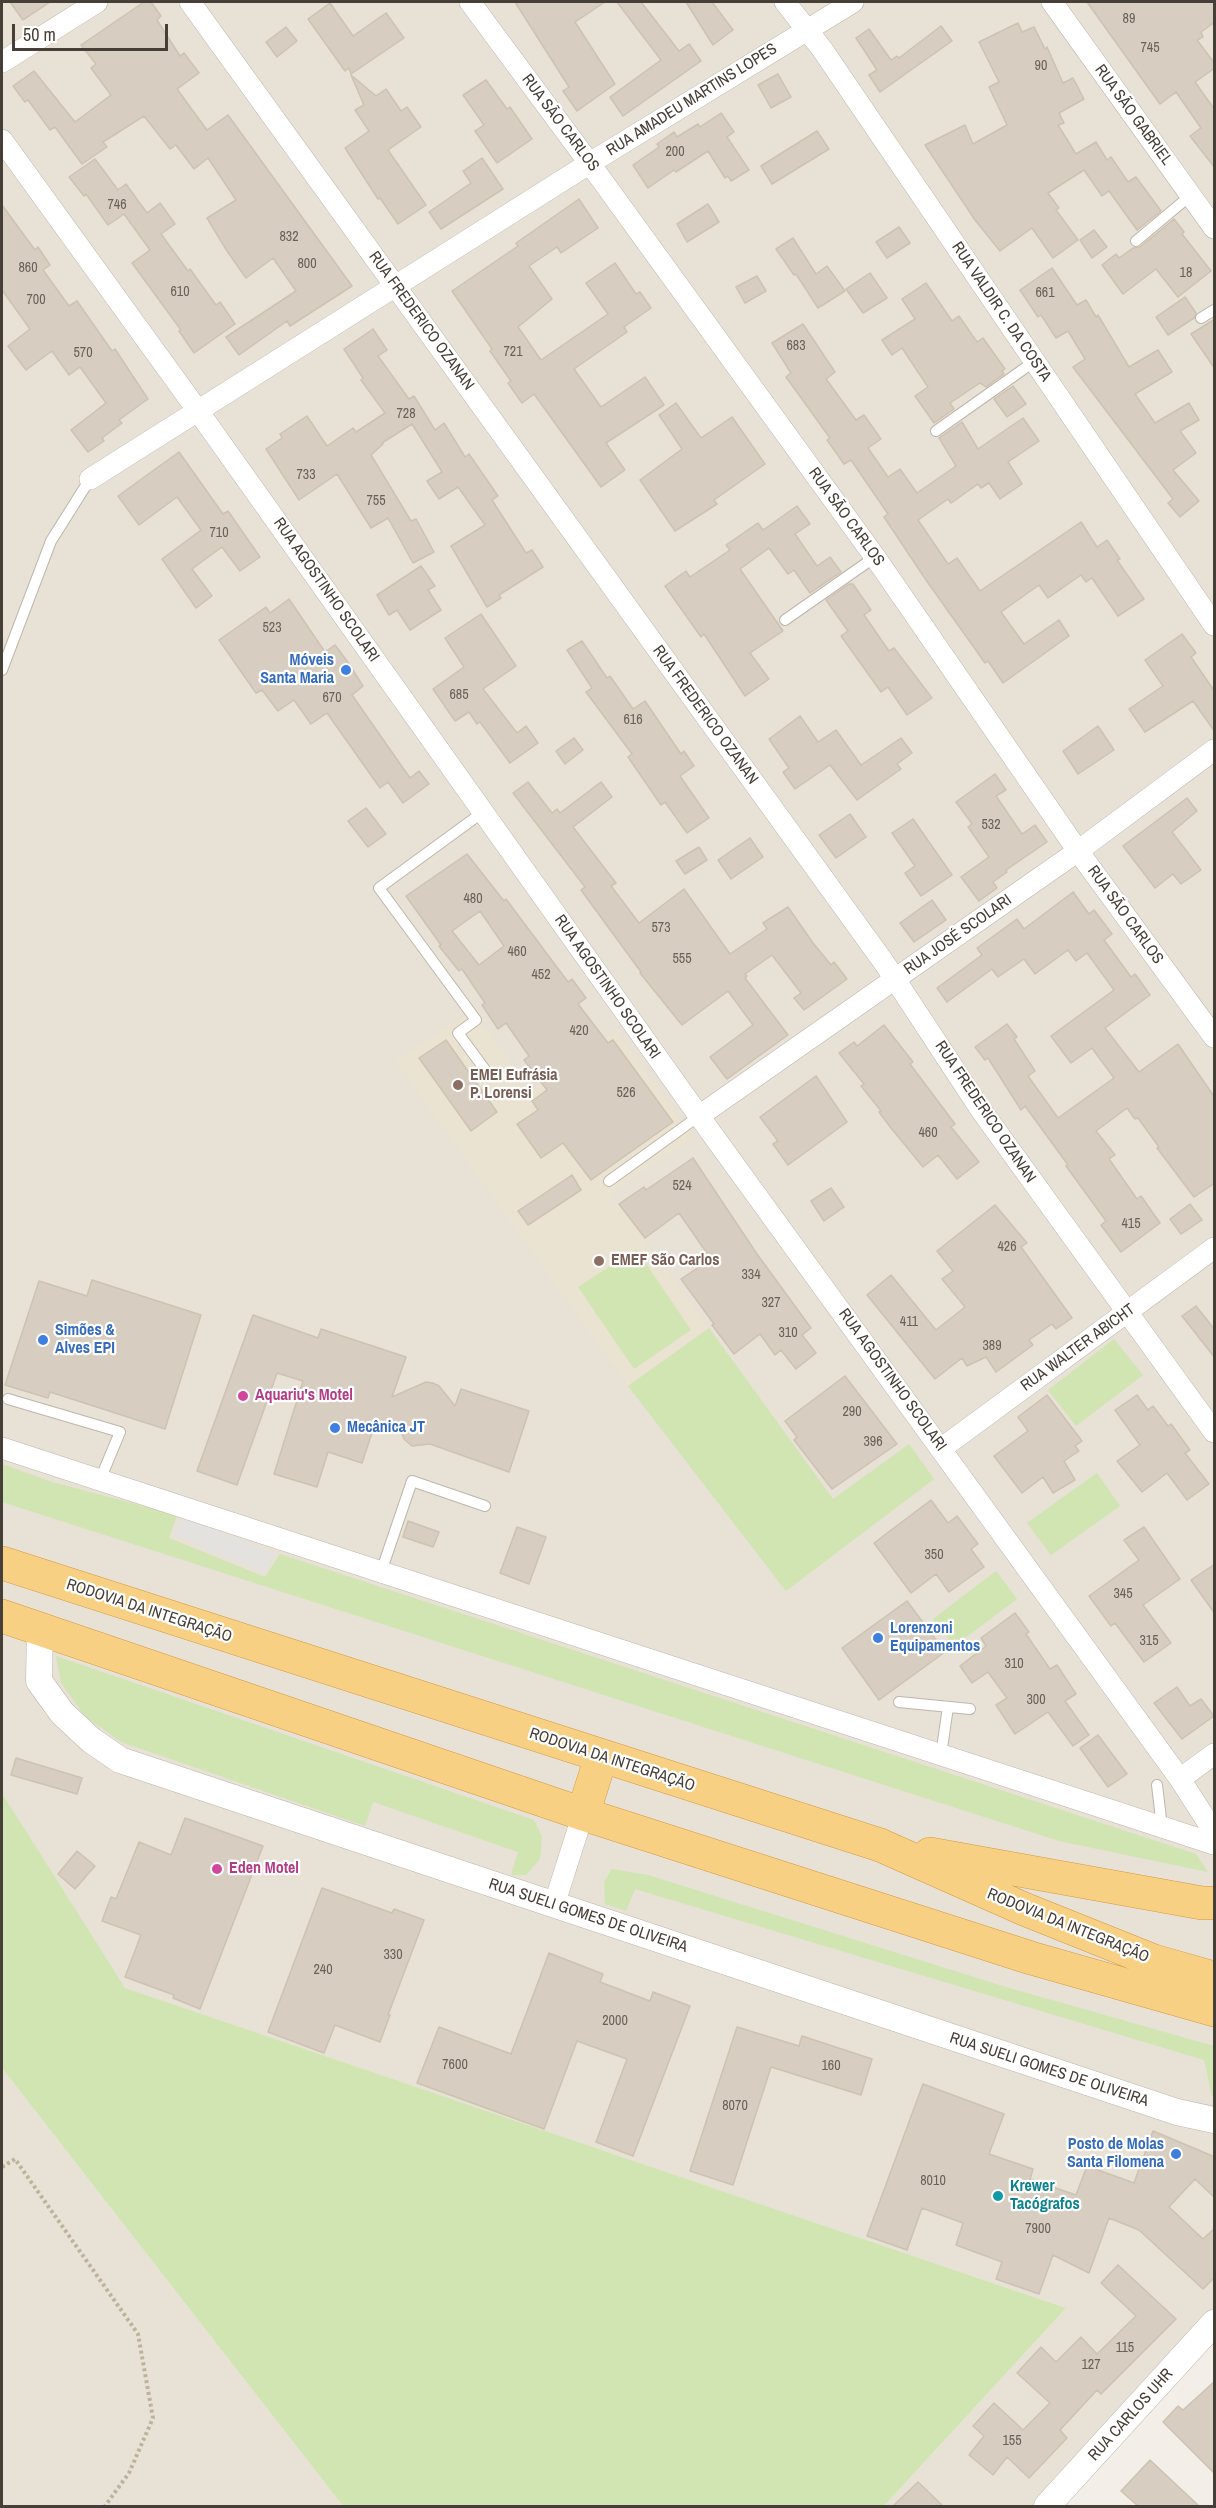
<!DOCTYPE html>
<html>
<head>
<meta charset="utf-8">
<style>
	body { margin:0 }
	#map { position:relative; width:1216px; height:2508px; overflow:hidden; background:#f3efe8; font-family:"Archivo Narrow",sans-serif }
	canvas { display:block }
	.frame { position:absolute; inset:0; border:3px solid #463f37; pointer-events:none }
	.scale { position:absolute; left:12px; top:24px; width:156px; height:27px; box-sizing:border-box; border:3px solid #463f37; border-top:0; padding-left:8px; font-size:18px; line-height:21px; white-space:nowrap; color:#463f37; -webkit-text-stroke:4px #fff; paint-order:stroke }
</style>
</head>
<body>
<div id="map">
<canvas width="1216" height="2508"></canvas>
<div class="frame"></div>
<div class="scale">50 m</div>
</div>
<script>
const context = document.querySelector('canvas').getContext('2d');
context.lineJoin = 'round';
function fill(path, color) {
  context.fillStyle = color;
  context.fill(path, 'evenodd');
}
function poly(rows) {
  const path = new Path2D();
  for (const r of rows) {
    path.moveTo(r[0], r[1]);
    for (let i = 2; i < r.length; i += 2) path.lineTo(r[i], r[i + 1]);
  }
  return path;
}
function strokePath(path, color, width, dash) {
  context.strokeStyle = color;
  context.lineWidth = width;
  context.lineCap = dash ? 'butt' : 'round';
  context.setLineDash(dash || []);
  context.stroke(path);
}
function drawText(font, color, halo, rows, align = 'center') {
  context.font = font + ' "Archivo Narrow",sans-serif';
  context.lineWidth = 4.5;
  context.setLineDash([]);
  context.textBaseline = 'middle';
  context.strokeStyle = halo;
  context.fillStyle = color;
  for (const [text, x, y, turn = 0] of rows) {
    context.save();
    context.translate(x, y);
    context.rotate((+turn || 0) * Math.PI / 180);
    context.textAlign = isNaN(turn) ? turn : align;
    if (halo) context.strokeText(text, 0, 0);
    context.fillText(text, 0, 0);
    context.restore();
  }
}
const residential = poly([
	[2,2,1214,2,1214,2323,1047,2506,884,2506,1066,2308,124,1988,2,1793],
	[2,2068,343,2506,2,2506]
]);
const education = poly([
	[472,1010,531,1090,616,1031,693,1138,610,1194,709,1328,628,1386,395,1061]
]);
const green = poly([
	[636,1249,691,1330,634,1369,578,1287],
	[709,1328,833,1499,909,1444,934,1479,786,1591,628,1386],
	[1114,1339,1143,1375,1076,1426,1048,1390],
	[2,1464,52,1482,177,1515,169,1538,265,1577,280,1554,1196,1854,1208,1872,1059,1841,2,1502],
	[1097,1473,1120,1506,1051,1555,1027,1523],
	[996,1571,1017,1599,954,1646,933,1619],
	[56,1656,534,1820,542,1836,540,1859,526,1875,511,1875,518,1852,373,1802,365,1826,121,1742,85,1716,61,1683],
	[2,1793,125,1988,1066,2308,884,2506,343,2506,2,2068],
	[612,1869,648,1875,1006,1987,1214,2046,1214,2097,1212,2096,1204,2060,635,1889,626,1911,605,1904,604,1882]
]);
const parking = poly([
	[182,1516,275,1554,264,1572,175,1535]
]);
const building = poly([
	[10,2,50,2,23,20,10,2],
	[144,2,151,2,161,16,157,20,180,56,184,53,199,73,177,89,207,130,228,115,352,286,290,326,287,321,239,355,226,337,296,291,273,258,246,278,227,251,207,218,236,200,208,158,194,169,176,145,170,149,144,116,103,142,107,147,82,164,55,127,50,130,28,100,25,102,13,86,34,71,75,122,111,95,91,68,96,64,81,45,144,2],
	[515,2,605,2,575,22,615,84,577,111,563,91,569,87,515,2],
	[617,2,641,2,679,51,689,44,701,61,623,116,610,97,661,60,617,2],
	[686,2,712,2,733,30,713,45,686,2],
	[1087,2,1215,2,1215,22,1201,32,1203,37,1197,40,1215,64,1215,68,1195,82,1215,110,1215,168,1190,136,1201,128,1176,92,1160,104,1087,2],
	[330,3,353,36,386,13,404,38,351,74,349,68,345,71,308,19,330,3],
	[1018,23,1022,32,1034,27,1045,49,1047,47,1063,83,1073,78,1084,99,1059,113,1064,123,1058,125,1076,154,1096,142,1107,160,1111,157,1128,182,1136,177,1161,211,1137,230,1109,191,1102,196,1084,170,1048,193,1059,208,1056,210,1078,240,1053,258,1032,228,1000,251,975,220,925,145,965,125,973,144,1007,125,989,87,999,82,979,42,1018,23],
	[941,26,952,41,880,92,869,75,877,70,856,38,869,29,891,60,897,56,899,58,941,26],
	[286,27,297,41,277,57,266,42,286,27],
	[778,74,791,97,771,108,758,85,778,74],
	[351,75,376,96,386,89,401,111,407,107,421,127,388,150,426,205,398,224,380,198,378,199,345,148,369,131,355,110,364,105,351,75],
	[486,80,507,109,510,107,532,139,497,163,475,131,484,125,463,95,486,80],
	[721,113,734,132,727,137,749,170,731,181,728,176,725,178,708,151,676,172,674,170,648,188,633,165,659,147,657,144,674,132,677,137,698,124,700,127,721,113],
	[817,131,829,149,772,184,761,166,817,131],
	[482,158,503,189,441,229,429,212,471,183,463,171,482,158],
	[95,159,118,190,126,184,147,213,160,203,175,224,161,234,188,271,190,269,216,305,220,302,235,324,194,353,179,331,181,330,132,263,150,250,124,214,108,225,86,194,84,196,69,177,95,159],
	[579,199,598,228,561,253,557,247,529,266,552,299,518,327,541,360,608,314,586,283,615,263,636,294,640,292,651,308,624,327,627,332,574,369,601,407,645,377,664,405,606,443,625,470,601,487,534,394,522,403,508,383,511,381,490,351,492,349,452,291,518,246,516,243,579,199],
	[708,204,719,222,687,242,677,224,708,204],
	[2,205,35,250,38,247,50,265,43,270,69,306,77,301,112,351,115,349,148,399,119,420,122,423,102,438,104,441,88,452,71,430,106,403,80,367,69,375,52,351,26,370,8,346,30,329,2,290,2,205],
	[1174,219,1184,232,1182,234,1211,271,1178,297,1156,269,1123,294,1102,265,1116,254,1119,258,1133,248,1140,247,1174,219],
	[899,227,910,243,887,258,876,242,899,227],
	[1094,230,1107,247,1092,258,1080,240,1094,230],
	[793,238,816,274,827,266,845,291,818,308,796,274,794,275,776,249,793,238],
	[1052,268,1077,305,1086,300,1096,317,1098,315,1129,367,1158,350,1172,372,1135,394,1155,423,1189,403,1199,420,1180,431,1196,453,1173,470,1199,501,1180,517,1168,503,1173,499,1073,367,1085,359,1068,331,1056,338,1041,315,1038,317,1020,290,1052,268],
	[870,273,887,298,863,313,846,289,870,273],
	[757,276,766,291,745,303,736,287,757,276],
	[926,283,952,321,959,316,977,342,983,338,1005,369,1002,371,1004,374,986,387,980,383,950,403,954,409,934,423,915,396,928,387,902,348,892,355,882,340,915,319,902,299,926,283],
	[1185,297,1196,313,1194,318,1168,335,1156,317,1185,297],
	[1215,319,1215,369,1191,334,1215,319],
	[803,324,835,372,826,379,856,420,864,415,881,439,868,448,888,477,900,469,917,493,956,466,939,438,962,422,978,449,1023,418,1039,441,1008,462,1022,484,1000,499,989,483,981,488,978,484,951,503,948,499,918,520,948,564,957,558,980,591,1081,522,1097,547,1107,540,1120,559,1117,560,1144,599,1118,616,1092,578,1086,582,1081,575,1048,598,1039,585,1001,612,1024,644,1059,620,1069,636,1003,683,988,661,985,663,926,580,884,517,888,514,851,460,844,464,827,440,830,438,786,377,791,373,772,343,803,324],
	[373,329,387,350,378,356,409,399,414,396,435,430,444,423,465,457,469,454,498,496,492,500,526,553,532,550,543,567,499,595,501,598,487,607,451,546,485,525,458,487,439,499,427,481,442,472,412,424,382,443,383,444,371,455,411,521,416,519,434,552,413,563,388,518,371,528,337,474,299,500,266,449,282,438,280,434,307,416,327,446,353,428,356,432,385,413,361,380,363,378,344,349,373,329],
	[1013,386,1026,404,1007,417,994,399,1013,386],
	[676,403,701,438,732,417,765,464,714,500,717,504,675,531,640,480,682,449,659,415,676,403],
	[179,452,223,514,228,511,260,557,240,571,222,547,192,569,212,596,196,608,162,559,201,530,177,497,139,525,118,496,179,452],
	[797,506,810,524,795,534,817,566,830,557,841,572,810,593,794,570,788,574,769,548,740,569,783,631,750,653,769,679,745,696,704,634,701,637,665,586,686,571,690,577,730,550,726,545,758,523,763,530,797,506],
	[421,566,435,586,428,590,441,610,410,630,397,610,389,615,377,595,421,566],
	[849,584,853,584,871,610,864,615,889,651,894,648,932,698,907,715,888,687,881,692,841,636,848,631,826,600,849,584],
	[289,599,325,652,335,645,347,661,363,686,352,695,410,778,419,771,429,784,403,803,388,782,380,788,327,713,311,724,294,700,278,711,262,690,256,693,219,640,266,607,270,613,289,599],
	[481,614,516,666,483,689,517,733,526,726,538,743,510,763,480,722,477,724,469,712,455,721,433,689,464,667,445,638,481,614],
	[1182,634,1196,653,1191,657,1215,692,1215,732,1193,701,1145,732,1129,709,1163,686,1145,660,1182,634],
	[582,641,607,678,610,676,633,709,645,701,681,754,684,751,694,766,680,776,709,818,687,833,665,802,661,805,628,757,632,754,586,692,592,688,567,650,582,641],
	[800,716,818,742,836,730,861,765,901,738,912,753,897,764,901,769,857,800,830,765,795,789,783,772,789,768,769,739,800,716],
	[1098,726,1114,750,1078,774,1063,751,1098,726],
	[574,738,583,750,565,764,556,751,574,738],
	[995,774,1006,790,996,796,1022,834,1035,825,1047,842,1006,870,1007,872,993,882,997,888,979,901,961,877,989,857,968,827,972,824,956,802,995,774],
	[528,782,552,813,557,809,560,813,601,782,612,797,573,827,616,883,611,886,639,923,684,889,730,954,767,929,763,923,788,907,813,943,831,965,834,962,847,979,804,1010,794,998,801,993,772,955,745,974,747,976,745,978,788,1035,727,1079,710,1057,753,1025,728,991,682,1025,640,973,641,972,581,890,585,887,513,793,528,782],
	[1187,798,1197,811,1172,832,1201,870,1181,884,1173,874,1155,888,1123,846,1187,798],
	[366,808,386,834,368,847,348,821,366,808],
	[850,814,866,837,836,858,819,835,850,814],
	[913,819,952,875,921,896,905,873,915,866,892,833,913,819],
	[750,838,763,857,731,879,718,860,750,838],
	[699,847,707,860,685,874,676,861,699,847],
	[467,854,504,901,506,899,568,982,572,979,586,998,578,1004,608,1043,613,1040,673,1122,591,1180,563,1143,541,1158,517,1124,538,1110,532,1101,547,1090,524,1060,529,1056,506,1023,498,1029,482,1005,485,1003,462,969,459,971,439,946,441,945,406,896,467,854],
	[480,911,504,946,479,965,452,931,480,911],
	[1073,892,1089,914,1094,910,1112,934,1104,940,1131,977,1135,974,1150,995,1105,1028,1139,1072,1178,1044,1215,1098,1215,1183,1194,1197,1157,1148,1159,1147,1138,1118,1135,1119,1127,1108,1096,1131,1115,1155,1109,1159,1137,1199,1141,1196,1160,1223,1121,1252,1101,1225,1106,1221,1066,1166,1068,1165,1025,1106,1021,1110,988,1058,985,1060,975,1047,1007,1024,1017,1037,1014,1039,1035,1071,1028,1076,1058,1118,1114,1078,1092,1048,1071,1063,1051,1036,1114,990,1087,953,1076,961,1068,950,1035,974,1024,959,998,977,992,969,947,1002,937,988,982,955,977,948,1017,919,1024,929,1073,892],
	[932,900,946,920,914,942,900,923,932,900],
	[884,1025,913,1062,910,1064,955,1124,951,1127,979,1162,957,1179,938,1155,923,1167,891,1128,879,1112,881,1111,861,1086,864,1084,839,1053,854,1042,857,1046,884,1025],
	[446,1040,497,1112,471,1131,419,1058,446,1040],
	[816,1076,847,1122,788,1165,773,1144,778,1141,760,1117,816,1076],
	[693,1158,757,1254,811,1328,802,1335,816,1353,796,1369,781,1350,775,1355,760,1334,734,1354,712,1325,714,1324,681,1279,711,1259,679,1213,645,1238,619,1204,644,1187,646,1190,693,1158],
	[572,1175,581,1190,528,1225,518,1211,572,1175],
	[831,1188,844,1207,824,1221,811,1201,831,1188],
	[1190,1204,1202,1220,1181,1234,1170,1219,1190,1204],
	[995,1205,1027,1243,1021,1247,1072,1318,1056,1329,1052,1324,1029,1340,1033,1345,996,1372,986,1357,967,1366,962,1358,935,1379,867,1295,891,1275,936,1330,965,1307,942,1279,953,1271,937,1251,995,1205],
	[92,1280,201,1315,165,1429,50,1392,48,1398,5,1385,39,1281,87,1296,92,1280],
	[1196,1306,1215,1330,1215,1358,1182,1316,1196,1306],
	[253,1315,318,1338,321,1329,406,1357,392,1397,426,1382,433,1383,439,1386,455,1406,461,1389,529,1411,509,1472,430,1444,412,1446,404,1439,400,1429,376,1421,362,1463,328,1452,317,1487,274,1474,303,1381,277,1373,237,1485,197,1471,253,1315],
	[845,1376,897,1444,832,1489,794,1440,797,1437,785,1421,845,1376],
	[1047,1395,1082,1441,1075,1446,1079,1451,1064,1461,1075,1480,1053,1493,1043,1477,1022,1493,994,1456,1028,1431,1018,1417,1047,1395],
	[1137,1395,1148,1410,1153,1406,1168,1426,1171,1424,1190,1450,1185,1453,1209,1484,1187,1500,1167,1473,1142,1492,1117,1461,1140,1445,1115,1410,1137,1395],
	[931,1500,948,1523,957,1516,978,1544,971,1549,984,1567,949,1592,936,1574,911,1593,874,1543,931,1500],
	[408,1521,439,1532,433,1547,403,1537,408,1521],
	[517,1527,546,1537,529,1584,500,1573,517,1527],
	[1144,1527,1180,1579,1143,1605,1171,1643,1144,1662,1115,1623,1111,1626,1089,1596,1139,1560,1124,1540,1144,1527],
	[1215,1564,1215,1614,1191,1580,1215,1564],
	[907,1601,945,1652,879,1700,842,1648,907,1601],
	[1015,1613,1029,1632,1026,1634,1050,1669,1057,1665,1076,1694,1065,1701,1089,1735,1073,1746,1048,1712,1015,1734,996,1705,1007,1698,988,1672,972,1683,960,1666,986,1646,981,1638,1015,1613],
	[1177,1687,1190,1706,1201,1699,1214,1716,1182,1739,1154,1703,1177,1687],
	[1098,1735,1127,1774,1108,1787,1080,1748,1098,1735],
	[16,1758,82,1778,77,1794,11,1775,16,1758],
	[185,1818,263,1846,200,2009,173,1998,174,1995,125,1977,141,1935,102,1921,111,1897,116,1899,139,1842,171,1855,185,1818],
	[77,1851,95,1866,75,1889,58,1874,77,1851],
	[322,1888,392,1913,394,1909,424,1920,388,2015,390,2015,380,2042,335,2025,324,2053,268,2032,322,1888],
	[549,1953,603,1974,600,1982,650,2001,653,1992,690,2006,633,2156,596,2142,627,2059,577,2041,544,2129,417,2083,439,2027,511,2054,549,1953],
	[737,2027,799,2046,802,2036,872,2059,861,2095,771,2067,733,2185,690,2171,737,2027],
	[923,2084,1004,2114,989,2154,1033,2169,1030,2179,1076,2195,1087,2166,1134,2183,1153,2131,1215,2157,1215,2198,1195,2179,1169,2207,1203,2239,1215,2228,1215,2277,1203,2289,1139,2230,1109,2218,1089,2273,1053,2255,1039,2294,996,2279,1002,2262,956,2245,963,2223,922,2208,907,2250,867,2236,923,2084],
	[1118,2265,1176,2319,1101,2394,1097,2390,1060,2430,1067,2438,1029,2478,1007,2457,993,2475,969,2455,984,2436,973,2426,994,2403,1023,2430,1050,2403,1017,2373,1041,2347,1056,2362,1081,2337,1097,2354,1136,2316,1101,2283,1118,2265],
	[1215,2381,1215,2474,1163,2422,1178,2406,1183,2410,1215,2381],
	[1150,2460,1199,2506,1138,2506,1121,2491,1150,2460],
	[918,2482,943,2506,893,2506,918,2482]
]);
const path = poly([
	[2,2167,15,2159,138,2334,153,2418,129,2473,105,2506]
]);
const service = poly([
	[1136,241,1191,195],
	[1201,318,1214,310],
	[936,431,1035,361],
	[785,620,875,557],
	[2,670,51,541,90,479],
	[483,812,379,888,476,1020,458,1033,486,1071],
	[609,1181,699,1116],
	[8,1399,120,1432,100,1480],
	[381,1572,412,1481,485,1506],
	[899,1702,970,1709],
	[941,1755,948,1707],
	[1157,1785,1162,1827]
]);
const minor = poly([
	[190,2,885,964,981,1110,1214,1432],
	[470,2,601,179,875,557,1078,851,1214,1037],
	[785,2,822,49,1214,625],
	[1052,2,1214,228],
	[2,62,97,2],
	[2,140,198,411,699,1116,1180,1779,1214,1832],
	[90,479,590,163,853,2],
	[699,1116,1078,851,1214,750],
	[2,1448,1214,1844],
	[942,1448,1214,1248],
	[1180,1779,1214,1754],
	[554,1905,583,1814]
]);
const tertiary = poly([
	[40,1629,39,1681,62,1713,91,1740,120,1760,1177,2112,1214,2120],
	[1047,2506,1214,2323]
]);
const trunk = poly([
	[2,1563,880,1845,1024,1909,1154,1961,1214,1978],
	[2,1616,583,1814,1031,1958,1214,2010],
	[583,1814,601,1757],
	[930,1854,1202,1903,1214,1903]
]);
const markers = [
	[346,670,6,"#3f7fe0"],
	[458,1085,6,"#8d6e63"],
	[599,1261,6,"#8d6e63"],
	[43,1340,6,"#3f7fe0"],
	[243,1396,6,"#d1479c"],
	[335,1428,6,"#3f7fe0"],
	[878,1638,6,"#3f7fe0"],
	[217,1869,6,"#d1479c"],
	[1176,2154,6,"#3f7fe0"],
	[998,2196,6,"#0f9aa8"]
];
const numberNames = [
	["89",1129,19],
	["745",1150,48],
	["90",1041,66],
	["200",675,152],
	["746",117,205],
	["832",289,237],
	["800",307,264],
	["860",28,268],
	["18",1186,273],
	["610",180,292],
	["661",1045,293],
	["700",36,300],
	["683",796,346],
	["721",513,352],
	["570",83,353],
	["728",406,414],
	["733",306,475],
	["755",376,501],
	["710",219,533],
	["523",272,628],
	["685",459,695],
	["670",332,698],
	["616",633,720],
	["532",991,825],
	["480",473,899],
	["573",661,928],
	["460",517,952],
	["555",682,959],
	["452",541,975],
	["420",579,1031],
	["526",626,1093],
	["460",928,1133],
	["524",682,1186],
	["415",1131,1224],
	["426",1007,1247],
	["334",751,1275],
	["327",771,1303],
	["411",909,1322],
	["310",788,1333],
	["389",992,1346],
	["290",852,1412],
	["396",873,1442],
	["350",934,1555],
	["345",1123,1594],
	["315",1149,1641],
	["310",1014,1664],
	["300",1036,1700],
	["330",393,1955],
	["240",323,1970],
	["2000",615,2021],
	["7600",455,2065],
	["160",831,2066],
	["8070",735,2106],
	["8010",933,2181],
	["7900",1038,2229],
	["115",1125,2348],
	["127",1091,2365],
	["155",1012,2441]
];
const streetNames = [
	["RUA AMADEU MARTINS LOPES",692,100,-32],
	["RUA SÃO GABRIEL",1133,115,54],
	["RUA SÃO CARLOS",560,123,53],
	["RUA VALDIR C. DA COSTA",1001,312,56],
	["RUA FREDERICO OZANAN",421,321,54],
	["RUA SÃO CARLOS",846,517,54],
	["RUA AGOSTINHO SCOLARI",326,590,55],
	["RUA FREDERICO OZANAN",705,715,54],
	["RUA SÃO CARLOS",1125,915,54],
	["RUA JOSÉ SCOLARI",958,935,-35],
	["RUA AGOSTINHO SCOLARI",607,987,55],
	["RUA FREDERICO OZANAN",985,1112,56],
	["RUA WALTER ABICHT",1078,1348,-36],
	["RUA AGOSTINHO SCOLARI",892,1380,54],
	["RODOVIA DA INTEGRAÇÃO",149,1611,18],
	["RODOVIA DA INTEGRAÇÃO",612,1760,18],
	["RUA SUELI GOMES DE OLIVEIRA",588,1916,18],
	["RODOVIA DA INTEGRAÇÃO",1068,1926,22],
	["RUA SUELI GOMES DE OLIVEIRA",1049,2070,18],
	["RUA CARLOS UHR",1131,2415,-48]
];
const shopNames = [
	["Móveis",334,661,"right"],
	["Santa Maria",334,679,"right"],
	["Simões &",55,1331],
	["Alves EPI",55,1349],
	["Mecânica JT",347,1428],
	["Lorenzoni",890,1629],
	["Equipamentos",890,1647],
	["Posto de Molas",1164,2145,"right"],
	["Santa Filomena",1164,2163,"right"]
];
const educationNames = [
	["EMEI Eufrásia",470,1076],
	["P. Lorensi",470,1094],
	["EMEF São Carlos",611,1261]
];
const hotelNames = [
	["Aquariu's Motel",255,1396],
	["Eden Motel",229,1869]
];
const cultureNames = [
	["Krewer",1010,2187],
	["Tacógrafos",1010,2205]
];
fill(residential, '#e7e1d6');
fill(education, '#ebe3d2');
fill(green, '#d0e5b2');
fill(parking, '#e4e2df');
fill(building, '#d7cdc0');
strokePath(building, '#cec2b1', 1.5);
strokePath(service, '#beb6aa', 12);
strokePath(minor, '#beb6aa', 22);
strokePath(tertiary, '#beb6aa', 27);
strokePath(trunk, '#d5993f', 34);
strokePath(path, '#bfb29c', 4, [3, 3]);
strokePath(service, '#fff', 10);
strokePath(minor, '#fff', 21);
strokePath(tertiary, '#fff', 26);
strokePath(trunk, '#f8d084', 33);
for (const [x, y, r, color] of markers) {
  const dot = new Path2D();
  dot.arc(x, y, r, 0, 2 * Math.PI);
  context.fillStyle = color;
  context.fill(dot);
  strokePath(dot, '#fff', 2);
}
drawText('14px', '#6a6259', null, numberNames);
drawText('16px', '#463f37', '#fff', streetNames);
drawText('bold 16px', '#366cbe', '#fff', shopNames, 'left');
drawText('bold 16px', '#785e54', '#fff', educationNames, 'left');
drawText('bold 16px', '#b23c85', '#fff', hotelNames, 'left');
drawText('bold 16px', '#0d838f', '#fff', cultureNames, 'left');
</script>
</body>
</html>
